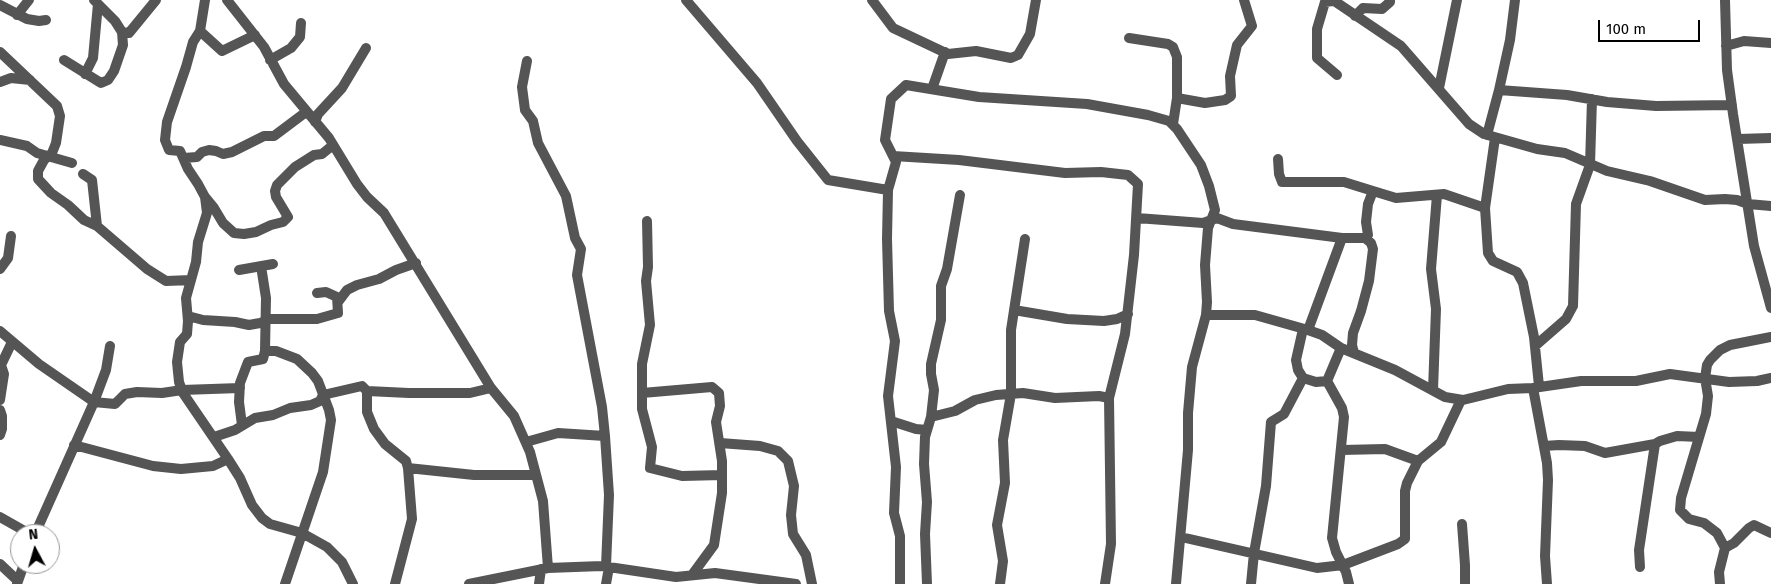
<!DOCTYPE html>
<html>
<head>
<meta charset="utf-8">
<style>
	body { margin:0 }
	#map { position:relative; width:1771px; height:584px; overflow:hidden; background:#fff; font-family:"Fira Sans",sans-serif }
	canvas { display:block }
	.north { position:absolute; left:10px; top:524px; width:50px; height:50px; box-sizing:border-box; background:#fff; border:1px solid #999; border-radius:50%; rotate:354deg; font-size:14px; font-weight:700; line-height:20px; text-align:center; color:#000 }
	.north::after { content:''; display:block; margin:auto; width:18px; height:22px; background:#000; clip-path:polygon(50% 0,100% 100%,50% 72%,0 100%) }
	.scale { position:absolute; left:1598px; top:20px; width:102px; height:22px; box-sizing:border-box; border:2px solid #000; border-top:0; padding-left:6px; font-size:15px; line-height:18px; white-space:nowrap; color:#000; -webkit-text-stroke:4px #fff; paint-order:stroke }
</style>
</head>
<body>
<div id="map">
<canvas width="1771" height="584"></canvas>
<div class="north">N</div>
<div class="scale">100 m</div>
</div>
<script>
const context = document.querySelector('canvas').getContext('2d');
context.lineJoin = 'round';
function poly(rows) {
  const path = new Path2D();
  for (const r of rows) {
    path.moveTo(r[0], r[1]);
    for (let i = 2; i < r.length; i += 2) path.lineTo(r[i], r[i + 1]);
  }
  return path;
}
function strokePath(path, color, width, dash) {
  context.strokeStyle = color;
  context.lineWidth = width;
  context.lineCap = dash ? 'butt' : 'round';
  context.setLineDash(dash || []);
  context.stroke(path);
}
const minor = poly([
	[94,0,115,21,122,32,129,33,156,0],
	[205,0,200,31,193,42,186,67,167,122,165,140,169,150,180,151,188,169,198,184,205,197,214,208,223,223,234,233,244,234,256,232,271,225,283,222,288,217,276,197,275,191,277,185,295,167,314,155,322,154,333,145],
	[227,0,264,47,284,84,329,138,357,184,367,197,384,213,491,388,514,416,530,452,543,501,548,568],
	[686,0,757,83,797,141,828,180,888,190],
	[872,0,893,28,948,54,976,51,1011,58,1018,55,1030,34,1036,0],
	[1333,0,1401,46,1469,124,1484,134,1537,149,1565,153,1607,171,1650,181,1705,200,1725,199,1737,200,1748,204,1771,206],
	[1725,0,1727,70,1733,114,1754,246,1771,308],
	[1333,1,1325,2,1317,29,1317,58,1337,75],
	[0,5,27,19,39,21,46,20],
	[17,15,29,0],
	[1355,16,1363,8,1382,9,1390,2,1390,0],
	[200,31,222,51,255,35],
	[1129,38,1168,44,1173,47,1177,57,1177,98],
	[1726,46,1744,41,1771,43],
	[0,52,57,106,60,116,56,143,52,153,44,160,38,171,38,179,51,193,68,205,84,220,97,226,147,269,166,281,191,280],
	[64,60,101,83,108,80,114,71,123,45,122,32],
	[270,60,291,48,300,37,301,23],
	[527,61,522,87,525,110,533,121,538,143,566,196,575,238,581,249,577,275,602,407,605,436,609,495,606,566],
	[85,74,93,58,98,4],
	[0,82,11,78,30,80],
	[1439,88,1457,0],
	[932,89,945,52],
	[1499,90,1567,95,1607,102,1656,106,1732,105],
	[315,122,318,114,342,88,366,48],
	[1173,124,1177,98,1205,103,1225,100,1231,96,1230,76,1237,45,1252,26,1244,0],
	[1487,135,1499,90,1510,40,1515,0],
	[1738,139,1771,138],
	[0,140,27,146,37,153,72,163],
	[893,156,959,160,1065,173,1101,172,1128,175,1138,184,1134,255,1125,334,1109,398,1111,544,1105,584],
	[184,158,197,157,202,152,209,150,216,151,223,154,232,152,264,136,274,136,306,112],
	[1278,159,1279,174,1282,182,1344,182,1373,191],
	[83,174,92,180,97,226],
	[205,197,207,213,198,242,196,262,186,298,188,321,187,334,180,342,177,362,179,382,183,393,228,459,240,478,252,505,262,518,270,524,302,533,327,547,342,562,353,584],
	[1485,208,1495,138],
	[1137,218,1203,223,1217,218,1233,224,1342,238,1365,238,1368,235,1366,222,1368,204,1373,191,1396,198,1444,194,1485,208,1488,253,1493,261,1517,272,1523,283,1534,337,1539,386],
	[647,221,648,267,646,281,650,325,642,364,642,409,652,447,650,468,682,476,722,475],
	[1342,238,1308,330,1322,335,1341,348,1395,370,1445,397,1463,400,1508,389,1533,388,1581,381,1636,381,1670,374,1729,382,1757,381,1771,378],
	[0,269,8,258,11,236],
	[239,270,273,264],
	[338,302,347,290,357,285,379,279,396,270,416,263],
	[1014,310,1067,319,1104,321,1117,319,1128,314],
	[1206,315,1255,315,1308,330],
	[188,316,203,320,235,322,249,325,260,323,269,319,317,319,338,313,337,297,326,292,317,293],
	[0,331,39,364,94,402,115,404,125,394,137,392,162,393,182,390,240,388],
	[1535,346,1566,319,1573,306,1576,204,1590,165,1592,99],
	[1341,348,1327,381,1342,408,1344,417,1332,538,1336,552,1346,572,1349,584],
	[265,351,276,351,297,359,312,373,318,381,329,410,331,420,323,472,285,584],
	[1354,353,1352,345,1353,333,1361,311,1369,281,1373,249,1371,243,1365,238],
	[1303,378,1298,370,1296,360,1303,329],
	[1533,388,1547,463,1548,480,1545,556,1547,584],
	[1433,390,1436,309,1431,269,1437,195],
	[367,391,367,412,374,429,385,444,406,461,408,468,412,519,395,584],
	[642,393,712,387,719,393,720,406,716,422,722,461,722,493,714,545,692,575],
	[323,395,362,386,367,391,409,393,470,393,491,388],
	[0,400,4,374,1,365,12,342],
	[0,410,2,416,2,429,0,435],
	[931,417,955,411,975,400,996,395,1023,393,1055,398,1099,396,1109,398],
	[891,421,916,429,927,430],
	[242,425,239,402,240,383,248,362,263,359,265,351,266,298,261,266],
	[214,437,235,430,255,418,273,415,290,408,311,405,320,401,323,395],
	[526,442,558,433,605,436],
	[720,443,760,446,778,451,788,461,794,486,791,515,793,534,806,555,812,584],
	[74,445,153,466,181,469,213,466,228,459],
	[1544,446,1559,445,1585,446,1605,453,1655,444],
	[1342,450,1385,449,1418,461],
	[408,468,474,475,535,475],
	[0,517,30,534],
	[1462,524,1465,565,1465,584],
	[35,534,94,402,106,370,110,346],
	[1181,537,1317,568,1343,565,1398,544,1405,539,1405,491,1407,483,1418,461,1441,442,1461,400],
	[1725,548,1734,543,1749,528,1754,525,1771,533],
	[0,564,18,581],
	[1640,567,1639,550,1655,444,1660,441,1677,436,1699,437],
	[17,584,24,564],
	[469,584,548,568,602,566,676,577,715,573,796,584],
	[539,584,541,569],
	[606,584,609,567],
	[900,584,900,536,894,513,896,467,888,396,895,341,889,311,887,239,888,190,896,162,885,140,891,99,906,85,979,97,1087,104,1148,115,1169,121,1177,129,1201,165,1209,186,1215,210,1208,228,1205,265,1207,302,1206,315,1192,367,1188,413,1188,450,1176,584],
	[927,584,925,534,927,502,924,464,925,437,931,417,934,390,931,374,931,364,941,320,941,286,947,269,960,195],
	[1000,584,1003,561,997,525,1005,483,1003,440,1011,394,1011,330,1025,239],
	[1251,584,1254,553,1266,486,1271,422,1284,414,1303,378,1316,382,1327,381],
	[1720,584,1719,572,1725,548,1717,533,1704,523,1689,519,1680,510,1681,498,1706,414,1708,396,1705,378,1707,365,1710,360,1720,350,1730,345,1771,337]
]);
strokePath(minor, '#555', 10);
</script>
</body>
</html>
